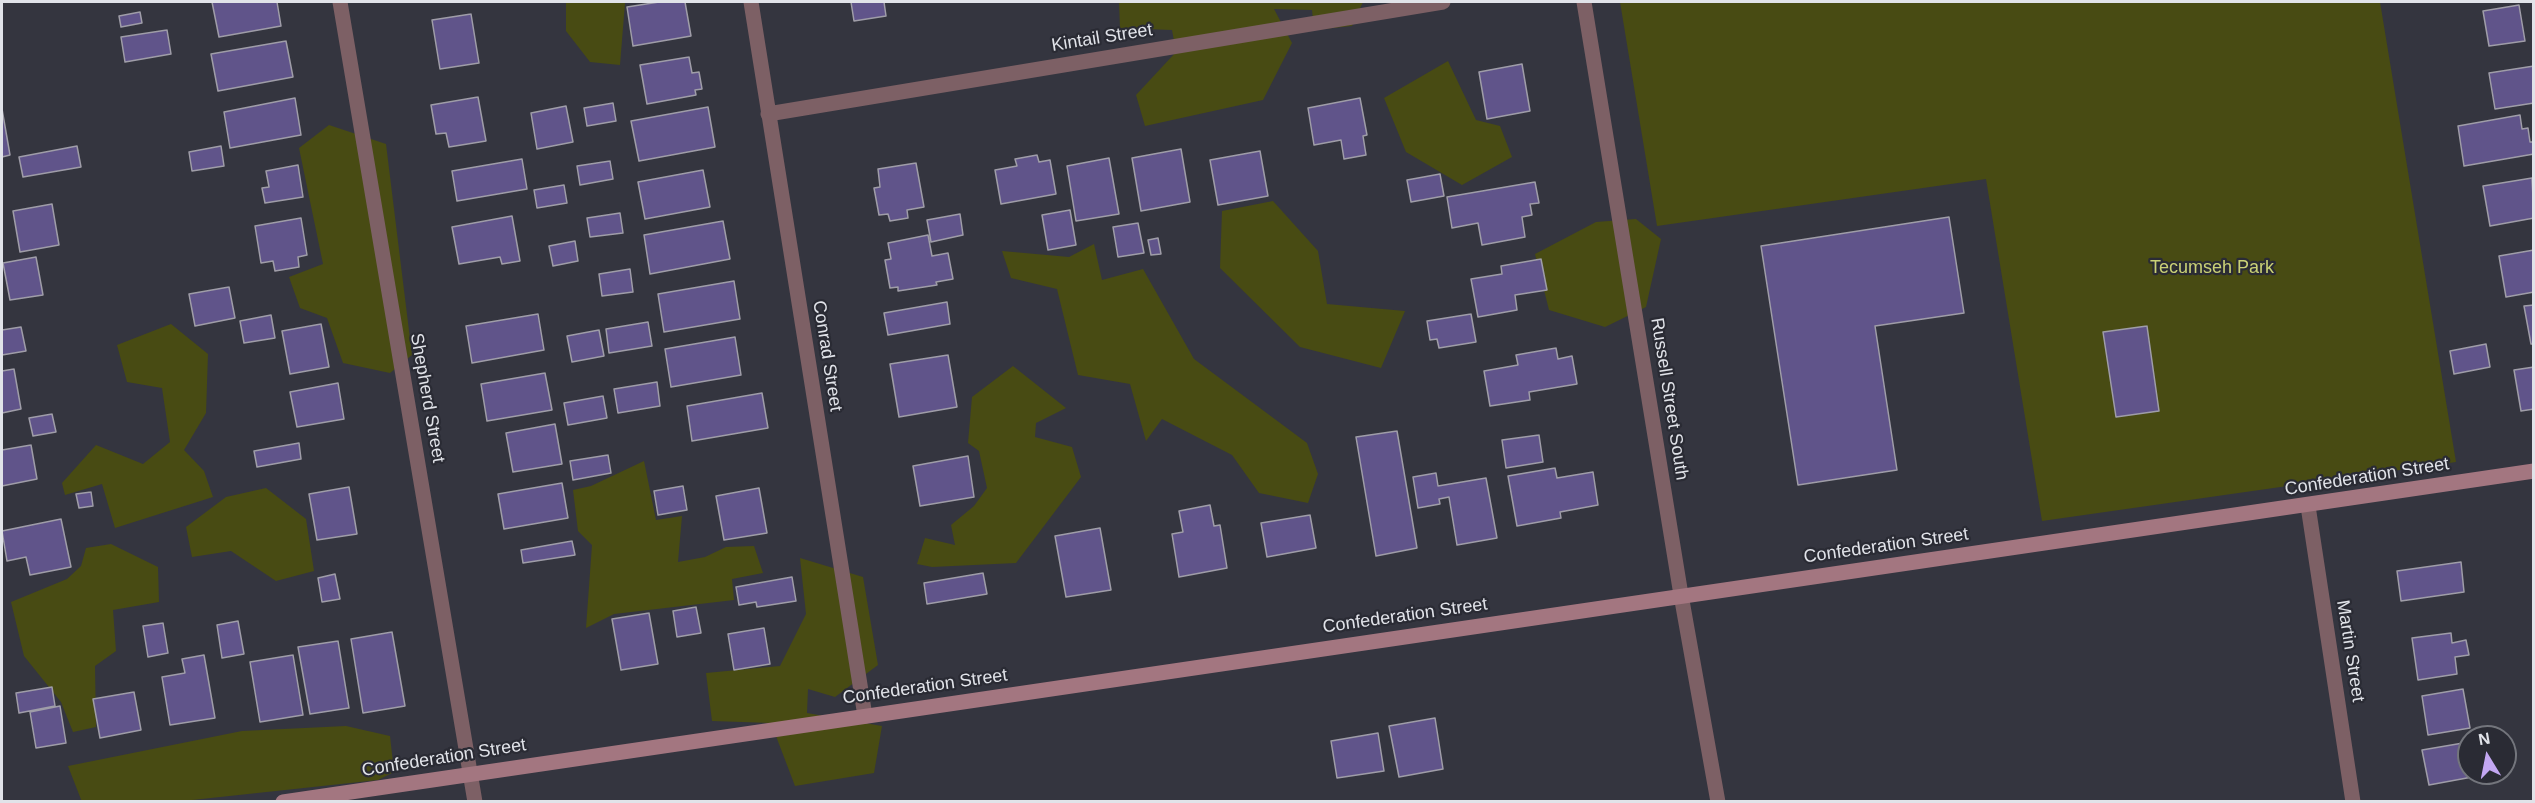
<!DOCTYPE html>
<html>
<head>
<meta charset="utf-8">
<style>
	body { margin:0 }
	#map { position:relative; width:2535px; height:803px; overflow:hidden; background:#34353f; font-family:Arial,sans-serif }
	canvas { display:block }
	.frame { position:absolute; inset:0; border:3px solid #e1e3e9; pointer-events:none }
	.north { position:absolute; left:2457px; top:725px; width:60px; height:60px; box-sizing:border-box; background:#2a2b34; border:2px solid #73757c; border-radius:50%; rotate:350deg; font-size:16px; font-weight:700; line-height:24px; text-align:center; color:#e1e3e9 }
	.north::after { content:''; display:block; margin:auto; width:21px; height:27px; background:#c3a7f2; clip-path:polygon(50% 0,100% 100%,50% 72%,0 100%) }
</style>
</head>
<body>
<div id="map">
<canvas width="2535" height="803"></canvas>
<div class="frame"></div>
<div class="north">N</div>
</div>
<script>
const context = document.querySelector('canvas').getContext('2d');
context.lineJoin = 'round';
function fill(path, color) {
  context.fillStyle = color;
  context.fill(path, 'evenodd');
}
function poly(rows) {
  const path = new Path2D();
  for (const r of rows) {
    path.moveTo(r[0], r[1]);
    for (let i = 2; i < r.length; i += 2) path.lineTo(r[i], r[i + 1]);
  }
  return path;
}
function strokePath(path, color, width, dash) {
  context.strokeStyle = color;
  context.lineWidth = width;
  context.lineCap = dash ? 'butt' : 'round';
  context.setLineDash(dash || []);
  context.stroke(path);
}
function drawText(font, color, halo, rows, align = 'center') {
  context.font = font + ' Arial,sans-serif';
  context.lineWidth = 4.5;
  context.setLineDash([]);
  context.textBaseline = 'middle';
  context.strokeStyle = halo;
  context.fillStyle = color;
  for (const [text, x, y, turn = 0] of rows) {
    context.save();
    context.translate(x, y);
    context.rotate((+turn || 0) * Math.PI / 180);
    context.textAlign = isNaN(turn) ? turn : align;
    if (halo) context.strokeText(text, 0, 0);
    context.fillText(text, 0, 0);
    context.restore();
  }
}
const green = poly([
	[566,2,630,2,625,3,620,65,590,62,566,31],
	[1119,2,1363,2,1352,26,1314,30,1312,10,1274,9,1292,43,1263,100,1145,126,1136,95,1176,52,1172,30,1120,28],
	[1620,2,2380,2,2456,462,2042,521,1986,179,1657,226],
	[1448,61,1476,120,1500,126,1512,157,1462,185,1406,152,1384,98],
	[329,125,386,144,412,355,390,373,343,363,327,318,300,308,289,277,323,264,299,148],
	[1273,201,1318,251,1327,304,1405,311,1381,368,1300,347,1220,268,1222,211],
	[1636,219,1661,239,1646,307,1605,327,1549,310,1535,254,1596,222],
	[1094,244,1102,280,1143,269,1194,359,1307,443,1318,474,1308,503,1259,493,1232,455,1162,419,1146,441,1130,384,1078,375,1057,289,1011,278,1002,251,1069,257],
	[171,324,208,354,206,413,184,450,204,471,213,497,115,528,102,484,65,495,62,483,96,445,143,464,170,442,162,388,127,382,117,345],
	[1013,366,1066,408,1036,423,1035,437,1072,447,1081,477,1016,563,932,567,917,564,925,538,955,545,951,525,974,506,987,488,979,451,968,443,972,397],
	[644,461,656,520,682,516,678,562,705,557,726,547,754,546,763,573,732,579,734,600,614,614,586,628,592,545,578,531,573,490,591,486],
	[266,488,306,519,314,571,276,581,231,551,192,557,186,527,226,497],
	[111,544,158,567,159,602,113,610,116,651,95,666,96,727,73,732,61,702,24,656,11,602,67,579,81,566,86,548],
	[800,558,863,577,878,665,835,697,808,689,807,713,882,726,874,773,795,786,771,723,712,721,706,673,780,666,806,614],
	[346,726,390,736,394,772,378,780,183,801,82,802,68,766,242,731]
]);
const building = poly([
	[212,2,277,2,281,26,219,37,212,2],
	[659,2,685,2,691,36,633,46,627,7,659,2],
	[851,2,884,2,886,16,854,21,851,2],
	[2519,5,2525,41,2489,46,2483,11,2519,5],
	[140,12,142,23,121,27,119,16,140,12],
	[471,14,479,63,440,69,432,20,471,14],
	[167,30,171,54,125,62,121,37,167,30],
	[286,41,293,77,218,91,211,54,286,41],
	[689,57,692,73,699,72,702,89,695,90,696,95,647,104,640,65,689,57],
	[1522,64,1530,111,1487,119,1479,72,1522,64],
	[2534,66,2534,103,2495,109,2489,73,2534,66],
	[478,97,486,141,449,147,446,133,436,134,431,105,478,97],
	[295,98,301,135,230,148,224,112,295,98],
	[1360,98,1367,135,1363,136,1366,155,1344,159,1341,140,1314,145,1308,108,1360,98],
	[613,103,616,121,587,126,584,108,613,103],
	[566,106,573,142,537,149,531,113,566,106],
	[708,107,715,147,639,161,631,121,708,107],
	[2,109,10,155,2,157,2,109],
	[2520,115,2522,129,2528,128,2530,142,2534,142,2534,154,2464,166,2458,126,2520,115],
	[77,146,81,167,23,177,19,157,77,146],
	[221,146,224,166,192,171,189,152,221,146],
	[1181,149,1190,202,1141,211,1132,158,1181,149],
	[1260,151,1268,196,1218,205,1210,160,1260,151],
	[1037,155,1039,162,1050,160,1056,194,1001,204,995,170,1017,166,1015,159,1037,155],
	[1109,158,1119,214,1076,221,1067,166,1109,158],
	[522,159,527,189,457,201,452,171,522,159],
	[610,161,613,179,580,185,577,166,610,161],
	[916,163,924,207,907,210,908,218,890,221,888,214,879,215,874,188,880,187,878,169,916,163],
	[298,165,303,197,265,203,262,188,269,187,266,171,298,165],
	[703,170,710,207,645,219,638,182,703,170],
	[1440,174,1444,196,1411,202,1407,180,1440,174],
	[2532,178,2534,218,2490,226,2483,186,2532,178],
	[1535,182,1539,203,1530,204,1532,215,1522,217,1525,237,1482,245,1478,223,1452,228,1447,197,1535,182],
	[564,185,567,203,537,208,534,190,564,185],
	[52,204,59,245,20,252,13,211,52,204],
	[1070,210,1076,245,1048,250,1042,215,1070,210],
	[620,213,623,233,590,237,587,218,620,213],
	[960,214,963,235,931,242,927,220,960,214],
	[512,216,520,261,502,264,500,257,459,264,452,227,512,216],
	[1949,217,1964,313,1875,326,1897,470,1798,485,1761,246,1949,217],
	[301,218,307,255,298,257,299,267,275,271,273,261,261,263,255,226,301,218],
	[723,221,730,259,650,274,644,235,723,221],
	[1138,223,1144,253,1118,257,1113,227,1138,223],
	[928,235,932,256,948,253,953,279,936,282,937,285,898,291,898,287,890,288,885,260,891,259,888,243,928,235],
	[1158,238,1161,254,1151,255,1148,240,1158,238],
	[575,241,578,261,553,266,549,246,575,241],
	[2534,250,2534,292,2506,297,2499,256,2534,250],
	[36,257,43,295,10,300,3,263,36,257],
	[1541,259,1547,290,1515,295,1517,310,1478,317,1471,279,1502,274,1501,266,1541,259],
	[630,269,633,292,602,296,599,274,630,269],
	[734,281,740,319,664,332,658,294,734,281],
	[229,287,235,318,195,326,189,294,229,287],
	[947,302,950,324,888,335,884,313,947,302],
	[2534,305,2534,344,2531,344,2524,306,2534,305],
	[538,314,544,350,472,363,466,326,538,314],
	[1471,314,1476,342,1439,348,1437,339,1430,340,1427,321,1471,314],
	[271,315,275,338,244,343,240,321,271,315],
	[648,322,652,346,609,353,606,329,648,322],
	[321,324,329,367,290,374,282,331,321,324],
	[2147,326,2159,411,2116,417,2103,332,2147,326],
	[2,327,2,330,21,327,26,351,2,355,2,327],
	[599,330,604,356,572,362,567,336,599,330],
	[735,337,741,375,671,387,665,349,735,337],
	[2486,344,2490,367,2454,374,2450,351,2486,344],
	[1556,348,1558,359,1572,356,1577,384,1529,392,1530,400,1490,406,1484,371,1518,365,1516,355,1556,348],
	[948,355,957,407,899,417,890,364,948,355],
	[2534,367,2534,409,2521,411,2514,370,2534,367],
	[14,369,21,409,2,413,2,371,14,369],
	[545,373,552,410,487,421,481,384,545,373],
	[657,382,660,406,618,413,614,389,657,382],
	[338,383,344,419,297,427,290,392,338,383],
	[762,393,768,428,692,441,687,406,762,393],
	[603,396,607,418,568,425,564,403,603,396],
	[52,414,56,432,33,436,29,418,52,414],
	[555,424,562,464,513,472,506,433,555,424],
	[1397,431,1417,548,1376,556,1356,437,1397,431],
	[1539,435,1543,462,1506,468,1502,440,1539,435],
	[299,443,301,459,257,467,254,451,299,443],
	[31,445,37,479,2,486,2,450,31,445],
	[608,455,611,473,573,480,570,461,608,455],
	[968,456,974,497,920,506,913,466,968,456],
	[1555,468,1557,478,1593,472,1598,505,1560,512,1561,518,1517,526,1508,476,1555,468],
	[1436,473,1438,486,1486,478,1497,538,1457,545,1449,497,1439,499,1440,504,1418,508,1413,477,1436,473],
	[562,483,568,518,504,529,498,494,562,483],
	[683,486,687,510,658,515,654,491,683,486],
	[349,487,357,534,317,540,309,494,349,487],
	[759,488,767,533,724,540,716,496,759,488],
	[91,492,93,506,79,508,76,494,91,492],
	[1210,505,1214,526,1220,525,1227,568,1179,577,1172,534,1183,532,1179,511,1210,505],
	[1310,515,1316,548,1267,557,1261,523,1310,515],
	[61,519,71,567,30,575,26,557,7,561,2,531,61,519],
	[1100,528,1111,590,1066,597,1055,536,1100,528],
	[572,541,575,555,523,563,521,550,572,541],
	[2461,562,2464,592,2401,601,2397,571,2461,562],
	[983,573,987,594,927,604,924,583,983,573],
	[335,574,340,599,322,602,318,578,335,574],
	[792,577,796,601,757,607,756,602,739,605,736,587,792,577],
	[696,607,701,633,677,637,673,611,696,607],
	[649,613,658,664,621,670,612,619,649,613],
	[238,621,244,654,222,658,217,625,238,621],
	[163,623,168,653,148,657,143,626,163,623],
	[764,628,770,664,734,670,728,634,764,628],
	[392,632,405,706,363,713,351,639,392,632],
	[2451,633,2452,643,2466,640,2469,655,2455,657,2457,674,2418,680,2412,638,2451,633],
	[338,641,349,708,310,714,298,647,338,641],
	[204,655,215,718,170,725,162,677,185,673,182,659,204,655],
	[293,655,303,715,260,722,250,662,293,655],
	[52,687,55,706,19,713,16,693,52,687],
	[2463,689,2470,728,2428,735,2422,696,2463,689],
	[134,692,141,730,100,738,93,699,134,692],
	[60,706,66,743,36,748,30,712,60,706],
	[1435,718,1443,769,1399,777,1389,726,1435,718],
	[1378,733,1384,771,1337,778,1331,741,1378,733],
	[2469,742,2469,773,2494,773,2429,785,2422,750,2469,742]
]);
const minor = poly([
	[340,2,475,802],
	[751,2,865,716],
	[768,114,1443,2],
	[2308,506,2353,802]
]);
const tertiary = poly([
	[1584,2,1681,595,1718,802]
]);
const secondary = poly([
	[283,802,2534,471]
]);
const streetNames = [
	["Kintail Street",1102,38,-9],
	["Conrad Street",827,356,81],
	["Shepherd Street",427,398,80],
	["Russell Street South",1669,399,81],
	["Confederation Street",2367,477,-9],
	["Confederation Street",1886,546,-8],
	["Confederation Street",1405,616,-8],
	["Martin Street",2350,651,81],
	["Confederation Street",925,687,-8],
	["Confederation Street",444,758,-9]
];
const parkNames = [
	["Tecumseh Park",2212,268]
];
fill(green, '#484b13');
fill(building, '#60548a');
strokePath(building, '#9f9da8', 1.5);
strokePath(minor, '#7d6065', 15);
strokePath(tertiary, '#7d6065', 15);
strokePath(secondary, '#a37680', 15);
drawText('18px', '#e1e3e9', '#2a2b34', streetNames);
drawText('18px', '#cad176', '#2a2b34', parkNames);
</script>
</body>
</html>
